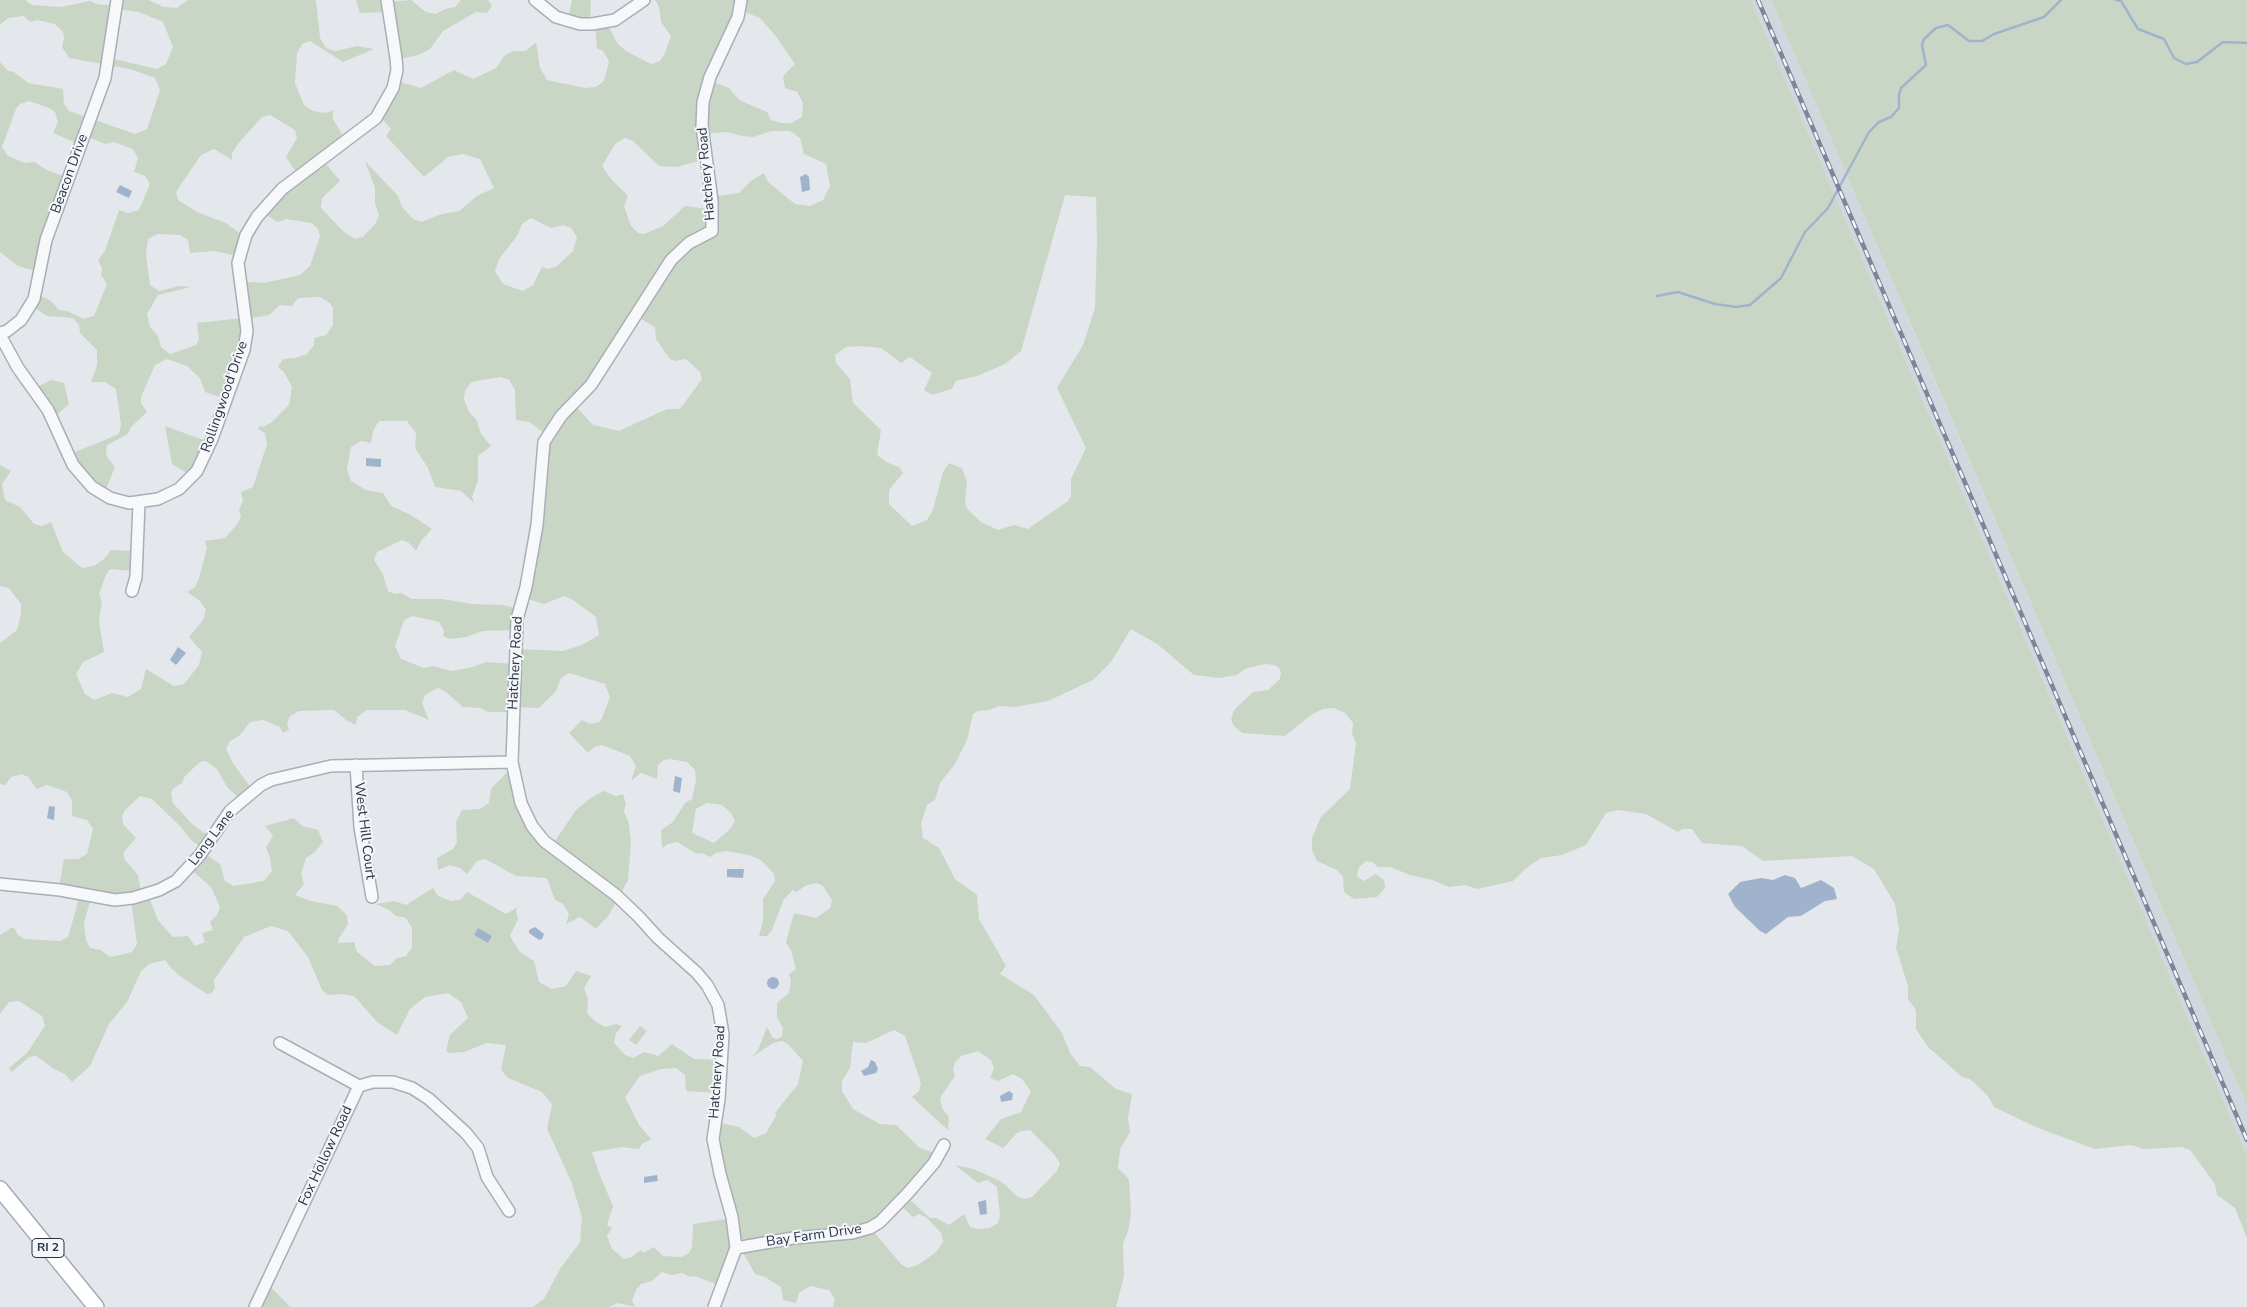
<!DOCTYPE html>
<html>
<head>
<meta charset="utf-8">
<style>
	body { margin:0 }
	canvas { display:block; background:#e4e7ec }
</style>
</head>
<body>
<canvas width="2247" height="1307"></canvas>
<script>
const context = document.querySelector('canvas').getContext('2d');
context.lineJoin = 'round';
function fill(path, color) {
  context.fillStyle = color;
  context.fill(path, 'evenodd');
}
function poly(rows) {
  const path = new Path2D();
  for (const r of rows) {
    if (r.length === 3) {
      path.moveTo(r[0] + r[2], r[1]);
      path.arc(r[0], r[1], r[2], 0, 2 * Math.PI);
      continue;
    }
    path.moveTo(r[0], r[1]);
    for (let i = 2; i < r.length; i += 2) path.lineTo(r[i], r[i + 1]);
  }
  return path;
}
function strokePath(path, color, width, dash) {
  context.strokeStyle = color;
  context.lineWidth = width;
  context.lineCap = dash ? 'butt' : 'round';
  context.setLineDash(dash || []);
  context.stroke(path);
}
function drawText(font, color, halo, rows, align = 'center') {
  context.font = font + ' "Nunito Sans",sans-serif';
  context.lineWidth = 4;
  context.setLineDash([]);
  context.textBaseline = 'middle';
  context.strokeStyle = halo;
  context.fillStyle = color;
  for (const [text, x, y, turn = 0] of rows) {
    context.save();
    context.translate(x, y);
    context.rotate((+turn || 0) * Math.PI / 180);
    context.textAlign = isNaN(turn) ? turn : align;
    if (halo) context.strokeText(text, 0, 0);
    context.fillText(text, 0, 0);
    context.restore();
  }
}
const built = poly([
	[1751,0,1771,0,2196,988,2247,1106,2247,1156]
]);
const green = poly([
	[0,0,25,0,32,5,61,7,90,1,96,4,115,6,116,0,148,0,164,7,177,8,188,0,316,0,320,38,326,48,335,51,357,46,374,49,343,62,310,41,302,44,297,53,295,83,304,105,313,111,326,113,333,110,333,119,346,141,323,160,340,181,322,198,321,208,343,231,355,239,363,237,375,224,379,216,375,203,375,188,365,161,398,196,402,207,413,219,421,222,442,214,459,211,477,196,494,188,480,159,463,154,448,157,424,177,386,136,391,129,378,114,397,81,421,88,454,70,473,79,496,68,504,56,513,51,526,51,536,42,540,68,547,80,585,88,596,87,604,81,609,61,603,51,597,48,595,25,607,23,617,43,626,51,651,64,660,61,665,53,671,36,661,22,659,7,655,0,1751,0,2247,1156,2247,1238,2235,1208,2217,1195,2215,1184,2190,1150,2181,1147,2144,1149,2131,1145,2095,1149,2038,1128,1994,1107,1988,1096,1970,1079,1962,1077,1928,1047,1916,1029,1916,1010,1908,999,1908,986,1896,948,1899,929,1895,904,1874,869,1852,856,1763,861,1742,846,1702,843,1692,829,1682,829,1678,832,1646,814,1618,810,1606,813,1586,845,1562,855,1541,858,1525,869,1513,881,1477,889,1466,885,1449,887,1432,880,1410,875,1390,867,1378,867,1372,862,1366,861,1359,867,1357,876,1364,881,1376,874,1384,880,1385,888,1377,897,1354,899,1344,892,1343,877,1337,870,1317,861,1312,850,1312,838,1321,817,1350,789,1356,743,1352,734,1353,723,1345,713,1334,708,1323,709,1311,715,1285,736,1242,733,1234,726,1231,720,1234,710,1253,692,1268,690,1280,679,1281,672,1279,668,1275,665,1265,664,1245,669,1237,675,1219,678,1194,675,1157,644,1131,629,1111,662,1093,680,1048,701,1015,707,999,706,989,710,978,711,973,714,967,740,955,764,940,783,935,800,927,805,921,824,923,838,939,848,955,879,977,895,979,919,1006,966,1000,974,1034,995,1062,1033,1070,1053,1080,1066,1090,1067,1116,1089,1132,1094,1128,1118,1130,1132,1120,1149,1118,1168,1129,1179,1131,1214,1128,1232,1123,1243,1124,1276,1116,1307,833,1307,835,1299,829,1290,810,1286,799,1293,796,1303,783,1300,781,1287,765,1277,755,1274,744,1254,737,1254,721,1286,695,1276,690,1277,682,1273,672,1275,662,1272,652,1281,641,1284,636,1290,632,1301,635,1307,618,1303,609,1307,533,1307,544,1299,560,1269,580,1242,582,1217,571,1181,547,1129,552,1104,542,1092,508,1078,501,1070,506,1045,487,1043,464,1052,450,1053,446,1051,450,1035,468,1018,461,1002,448,993,425,997,410,1009,397,1035,377,1022,354,996,343,994,328,995,322,990,308,957,288,931,271,926,244,937,214,980,215,988,212,993,207,994,181,977,172,969,165,960,149,964,141,971,127,1002,109,1024,90,1066,72,1082,65,1074,54,1069,36,1056,29,1057,12,1072,9,1068,27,1053,45,1026,42,1016,19,1001,9,1002,0,1014,0,935,13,927,19,936,24,939,60,941,68,937,79,899,59,888,64,859,78,859,87,854,93,829,87,820,72,816,72,801,67,792,47,785,37,789,28,777,22,774,11,777,5,785,0,784,0,643,17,630,21,614,21,604,9,588,0,586,0,465,11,471,2,484,5,500,20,507,34,524,42,526,51,522,63,552,82,568,94,566,104,559,111,550,135,551,134,571,110,569,106,575,99,594,102,602,99,621,104,652,83,662,76,674,85,694,94,700,112,693,128,697,141,689,146,669,174,686,184,684,199,665,202,652,189,637,203,620,206,610,199,600,187,592,195,587,199,578,207,548,205,541,225,538,238,523,241,515,239,510,243,501,241,492,253,487,267,444,265,433,258,429,260,426,263,427,272,422,289,405,292,387,284,372,278,367,283,359,295,358,307,354,314,345,314,338,326,335,333,325,333,308,330,303,320,297,298,298,292,306,280,305,269,315,246,319,223,398,205,392,200,378,187,366,167,359,155,365,141,397,141,403,147,412,131,427,128,434,107,445,106,455,115,467,104,494,68,455,119,434,121,424,116,389,105,382,91,382,97,365,97,350,80,333,79,325,73,318,47,316,30,305,37,294,51,301,59,310,67,311,84,319,94,316,107,284,101,275,102,268,98,260,105,251,119,210,128,213,139,210,150,184,145,176,134,172,138,158,133,149,114,142,106,144,85,136,79,144,53,133,58,122,55,112,49,108,29,101,20,104,16,109,2,147,8,156,25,163,34,162,47,170,66,177,39,272,18,266,0,252,0,62,8,71,14,72,28,83,63,89,64,104,69,111,135,134,147,129,160,90,155,78,130,69,69,58,62,47,64,38,63,32,55,24,37,20,30,22,24,16,8,18,0,25],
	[118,9,139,12,163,22,173,47,166,64,157,69,110,58],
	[740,10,760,18,775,35,795,64,783,76,785,88,797,92,803,103,802,117,792,123,781,123,771,120,767,112,739,100,729,88,709,80],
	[270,115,295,130,297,138,286,157,298,175,261,212,278,222,286,219,312,223,318,229,320,237,310,266,300,275,264,283,252,282,240,284,243,318,197,323,199,339,196,345,170,354,161,347,158,336,150,327,147,314,158,295,191,287,180,286,159,291,150,285,146,254,148,239,158,234,180,235,188,240,190,253,214,251,238,256,244,237,226,223,197,212,178,200,176,192,201,155,214,149,232,160,232,153,238,144,262,117],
	[772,131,790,131,800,138,804,154,826,164,830,186,823,200,810,206,795,204,768,182,764,173,751,181,739,193,712,197,710,209,685,206,663,226,644,234,638,233,631,226,624,206,628,196,611,179,602,166,615,144,625,138,633,141,659,166,677,167,705,159,705,134,727,132,742,136,753,137],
	[1065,195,1096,197,1097,241,1095,308,1083,345,1057,388,1086,448,1071,479,1071,496,1068,501,1028,529,1014,525,998,530,981,522,968,510,965,504,967,482,962,468,949,463,943,472,933,510,927,520,912,526,889,504,889,490,903,473,899,467,886,462,877,455,881,430,853,403,850,379,836,363,835,355,846,347,860,346,881,348,901,363,910,357,932,373,924,390,932,395,952,389,956,381,977,376,1005,364,1021,351],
	[531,218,551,228,563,225,571,228,577,237,573,251,557,266,549,269,542,267,533,285,523,291,503,284,495,271,499,259,517,236,522,224],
	[636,316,655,327,656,339,670,359,676,361,686,359,700,372,702,379,680,409,667,409,619,431,593,425,573,403],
	[500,377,509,380,515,390,516,420,529,422,547,435,525,598,544,604,564,596,573,600,596,617,599,635,582,645,563,651,517,649,514,664,487,662,469,668,451,671,433,666,424,668,401,659,395,646,404,620,413,616,439,622,444,631,443,636,450,639,466,637,483,631,516,630,518,609,503,605,472,604,442,599,412,599,401,593,394,594,388,591,383,574,374,560,377,552,402,540,409,543,416,551,421,541,432,529,411,515,391,506,383,493,366,490,351,481,347,469,351,447,361,441,371,443,373,431,379,421,407,421,416,433,415,448,428,468,435,487,461,491,475,504,472,497,478,480,478,456,491,446,481,434,476,419,469,412,464,399,465,391,471,382],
	[569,673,605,684,610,697,602,718,599,722,590,724,582,720,569,733,588,753,594,747,602,745,630,756,636,766,631,781,641,773,657,779,658,765,664,760,670,759,687,762,695,770,696,781,692,799,685,803,673,822,661,830,662,848,668,844,677,842,697,854,702,853,710,857,716,853,725,851,749,855,761,860,774,874,775,881,763,899,763,921,759,936,767,936,772,930,784,899,793,890,796,892,807,885,817,883,823,886,832,900,830,908,816,918,794,913,786,942,791,951,796,969,789,974,791,980,789,993,777,1003,777,1017,783,1028,782,1036,778,1039,773,1038,767,1027,758,1050,752,1057,773,1043,782,1041,788,1044,803,1061,798,1084,775,1113,776,1116,766,1133,754,1138,739,1127,715,1122,733,1218,693,1224,692,1247,689,1253,681,1257,663,1256,654,1247,643,1253,641,1250,632,1257,624,1259,612,1249,607,1236,612,1228,607,1225,613,1206,600,1176,592,1152,622,1147,639,1149,642,1144,651,1139,639,1125,625,1097,640,1076,661,1069,676,1068,685,1075,686,1091,718,1093,718,1060,694,1059,672,1044,658,1056,644,1052,633,1058,625,1055,614,1043,616,1033,622,1026,616,1024,605,1027,596,1022,587,1013,588,999,584,988,591,976,576,971,566,986,552,989,539,982,534,961,519,951,510,936,518,919,516,911,518,907,506,914,467,892,460,900,451,901,438,896,433,888,406,905,394,901,376,904,389,910,396,916,406,918,412,928,412,947,406,956,397,958,390,965,375,966,357,952,354,942,339,943,338,940,348,924,347,915,337,906,311,901,295,895,304,884,301,874,306,858,315,852,323,842,318,830,302,826,294,818,265,826,273,835,266,848,270,857,272,871,264,881,233,886,225,881,220,864,203,852,189,868,211,887,220,907,217,915,210,922,213,930,202,933,205,942,195,946,188,936,173,937,158,920,148,894,141,893,138,875,125,860,123,853,136,838,123,824,122,817,125,810,140,796,152,799,181,827,192,841,203,848,210,837,192,824,173,803,171,794,173,789,182,783,185,776,200,762,206,761,217,769,227,787,241,800,252,789,234,765,226,749,230,741,239,736,250,722,263,720,280,727,283,733,289,730,287,723,290,716,299,711,334,710,346,720,356,725,357,717,367,710,405,710,429,720,422,703,425,695,438,688,446,692,463,707,481,708,488,712,513,712,514,707,539,708,556,691,561,678],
	[707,803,722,805,731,813,735,821,730,829,714,843,692,833,696,809],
	[91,898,131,900,137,944,132,952,110,957,101,950,90,948,86,940,84,923],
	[894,1030,905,1036,921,1083,919,1091,912,1097,948,1130,949,1117,942,1108,940,1098,955,1076,953,1069,955,1062,961,1056,978,1051,991,1060,994,1068,990,1078,998,1081,1013,1074,1022,1079,1031,1091,1021,1112,1001,1119,985,1139,1003,1148,1018,1132,1030,1130,1053,1153,1060,1163,1057,1171,1032,1197,1026,1199,1018,1197,1002,1182,974,1169,955,1165,978,1183,987,1180,997,1187,1000,1215,998,1223,989,1228,978,1229,970,1227,964,1214,949,1225,936,1218,930,1218,908,1198,940,1155,920,1148,896,1125,880,1124,853,1109,842,1091,842,1081,850,1068,853,1042,866,1043],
	[900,1205,913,1217,919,1214,927,1218,941,1233,943,1242,936,1252,918,1265,908,1268,902,1265,872,1230],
	[356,0,386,0,388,2,411,0,426,12,436,14,445,9,455,7,461,0,488,0,492,6,487,13,476,12,443,31,430,49,418,55,396,60,385,12,360,13],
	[572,0,591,0,590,24,568,18],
	[1771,0,2247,0,2247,1106,1937,385],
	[51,380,64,383,69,404,53,418,35,388],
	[165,426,209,442,190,475,172,464],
	[509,770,515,788,551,847,576,810,592,797,604,791,616,796,623,794,626,804,624,811,629,824,631,843,628,880,609,915,596,929,580,917,566,924,569,914,563,904,555,900,547,878,516,876,485,859,477,861,467,874,460,868,450,865,438,870,437,858,453,849,457,842,456,822,462,810,480,809,489,803,491,789],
	[640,1026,647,1031,636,1045,629,1040],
	[268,1284,290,1307,257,1307]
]);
const water = poly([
	[806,174,809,177,810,190,802,192,800,177],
	[120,185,132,191,129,198,116,192],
	[366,458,381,459,381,467,366,466],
	[178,647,186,653,176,665,170,660],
	[675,776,682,778,680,793,673,791],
	[49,806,55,807,54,820,47,818],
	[727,869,744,869,743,878,727,877],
	[1785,875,1795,878,1801,888,1821,880,1834,888,1837,899,1825,901,1801,916,1788,917,1766,934,1760,931,1735,907,1728,894,1740,882,1761,878,1773,880],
	[535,927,544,934,542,939,539,940,529,933,529,930],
	[478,928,492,936,488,943,474,935],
	[773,983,6],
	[871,1060,875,1062,878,1069,876,1073,864,1076,861,1071,868,1067],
	[1009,1091,1013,1094,1012,1100,1001,1102,1000,1096],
	[657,1175,658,1181,644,1183,644,1177],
	[986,1200,987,1214,980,1215,978,1202]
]);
const stream = poly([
	[2116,0,2121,1,2138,29,2164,39,2174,58,2186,64,2197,62,2223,42,2247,43],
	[1657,296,1678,292,1715,304,1736,307,1750,305,1781,278,1805,232,1828,208,1869,132,1879,122,1891,117,1899,108,1899,95,1901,88,1926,65,1922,45,1924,39,1936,28,1948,25,1969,41,1982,41,1994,34,2044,17,2061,0]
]);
const minor = poly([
	[535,0,556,17,580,24,592,24,615,20,644,0],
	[0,333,7,331,21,320,34,299,46,240,105,78,117,0],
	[0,335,18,368,48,410,73,465,92,487,110,498,129,503,158,499,179,489,197,471,212,439,244,350,247,331,238,263,246,235,257,217,282,189,376,118,393,88,397,70,396,58,387,0],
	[132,591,136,577,139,503],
	[356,765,360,827,372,897],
	[0,884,60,890,115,900,133,898,159,890,176,881,200,855,230,811,261,785,271,780,331,766,512,762],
	[359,1086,373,1082,393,1082,412,1088,429,1099,466,1133,478,1148,487,1177,509,1211],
	[736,1248,793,1238,852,1233,870,1228,880,1222,908,1193,934,1163,944,1145],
	[255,1307,359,1086,280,1043],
	[714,1307,736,1248,732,1217,720,1174,713,1139,719,1099,723,1034,718,1005,707,985,697,973,658,938,639,917,616,895,544,841,532,826,521,803,512,762,517,619,526,587,537,525,544,442,561,416,591,385,671,260,689,243,712,231,712,201,702,126,703,102,710,77,738,17,741,0]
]);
const major = poly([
	[0,1189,96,1307]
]);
const rail = poly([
	[1758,0,2247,1140]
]);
const shields = [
	[48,1248,32]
];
const shieldNames = [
	["RI 2",48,1248]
];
const streetNames = [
	["Beacon Drive",70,174,-70],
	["Hatchery Road",707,174,-95],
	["Rollingwood Drive",225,397,-71],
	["Hatchery Road",516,663,-87],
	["West Hill Court",364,831,83],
	["Long Lane",212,838,-53],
	["Hatchery Road",718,1072,-86],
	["Fox Hollow Road",326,1156,-65],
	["Bay Farm Drive",814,1236,-8]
];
fill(built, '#d2d6de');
fill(green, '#c9d6c5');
fill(water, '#9fb4cc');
strokePath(stream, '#9fb4cc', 2.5);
strokePath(minor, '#a9aeb7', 14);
strokePath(major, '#a3abb8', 18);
strokePath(minor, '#f7f8fa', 11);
strokePath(major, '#fff', 15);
strokePath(rail, '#7d8696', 4.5);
strokePath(rail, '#f4f6f9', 2.5, [8]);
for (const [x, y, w] of shields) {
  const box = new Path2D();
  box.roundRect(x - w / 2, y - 9.5, w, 19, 4);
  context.fillStyle = '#f4f6f9';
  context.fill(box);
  strokePath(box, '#2b3445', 1);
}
drawText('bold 12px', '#2b3445', null, shieldNames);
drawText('14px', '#2b3445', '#f4f6f9', streetNames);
</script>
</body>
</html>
